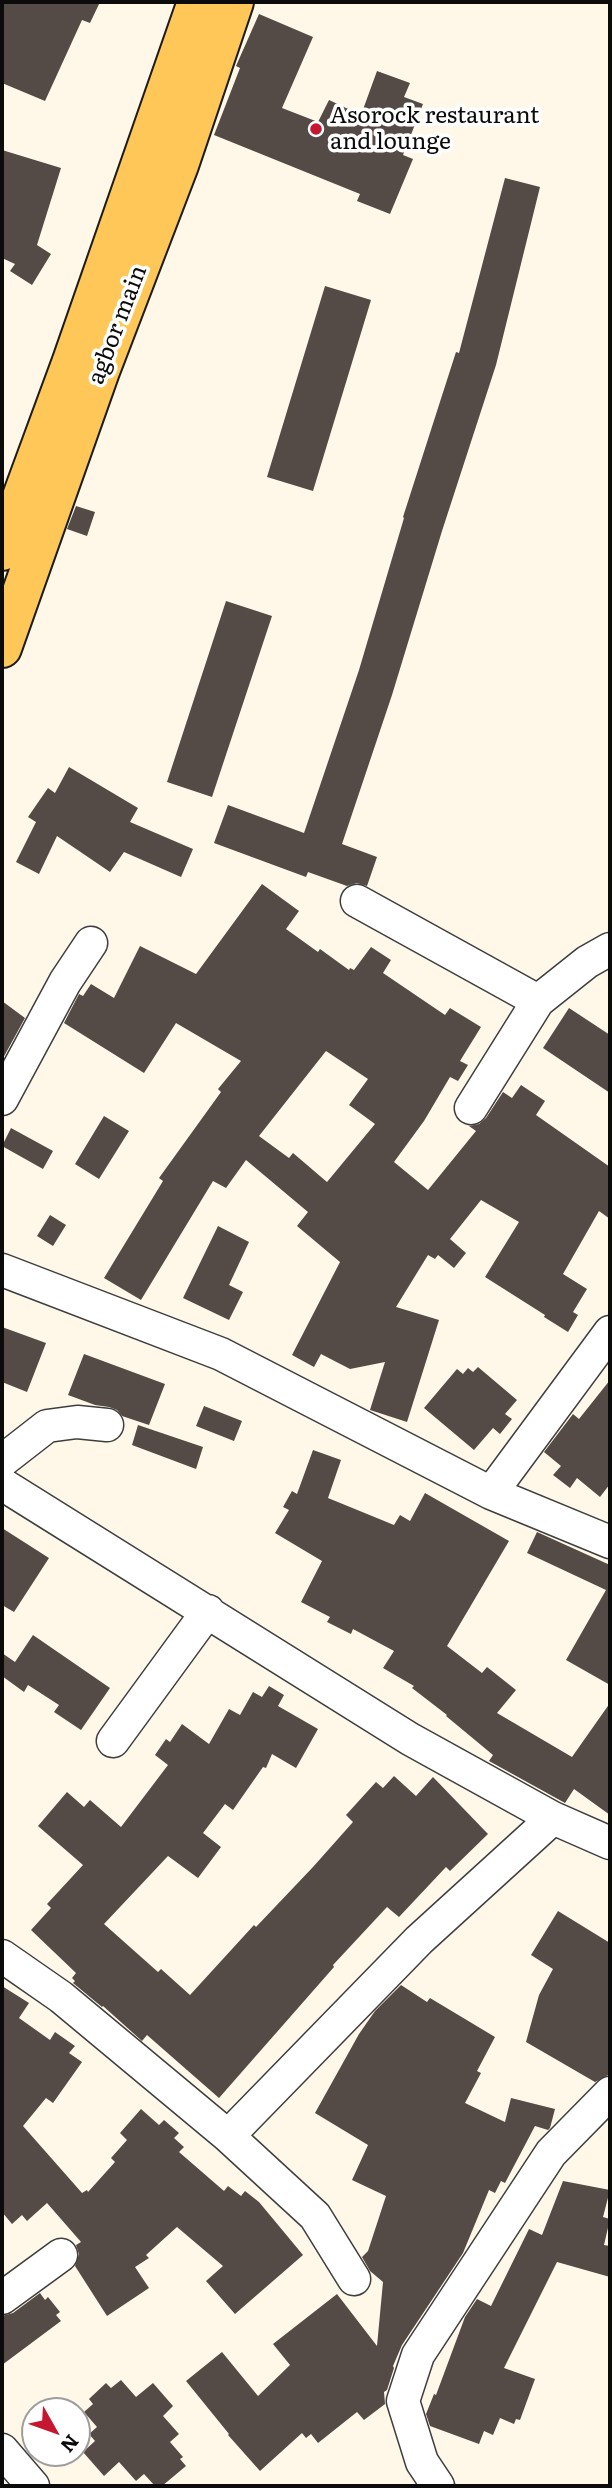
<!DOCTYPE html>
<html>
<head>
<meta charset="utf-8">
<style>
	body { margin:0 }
	#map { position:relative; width:612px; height:2488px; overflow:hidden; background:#fff8e8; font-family:Literata,serif }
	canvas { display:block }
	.frame { position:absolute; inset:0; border:4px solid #0b0b0b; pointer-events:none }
	.north { position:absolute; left:21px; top:2397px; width:70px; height:70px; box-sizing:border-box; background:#fff; border:2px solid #9d9d9d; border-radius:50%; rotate:130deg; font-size:19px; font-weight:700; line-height:28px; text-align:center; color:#0b0b0b }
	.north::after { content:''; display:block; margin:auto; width:24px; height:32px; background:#c51830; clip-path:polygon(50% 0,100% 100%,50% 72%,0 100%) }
</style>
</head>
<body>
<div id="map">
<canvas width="612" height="2488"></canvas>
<div class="frame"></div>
<div class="north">N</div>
</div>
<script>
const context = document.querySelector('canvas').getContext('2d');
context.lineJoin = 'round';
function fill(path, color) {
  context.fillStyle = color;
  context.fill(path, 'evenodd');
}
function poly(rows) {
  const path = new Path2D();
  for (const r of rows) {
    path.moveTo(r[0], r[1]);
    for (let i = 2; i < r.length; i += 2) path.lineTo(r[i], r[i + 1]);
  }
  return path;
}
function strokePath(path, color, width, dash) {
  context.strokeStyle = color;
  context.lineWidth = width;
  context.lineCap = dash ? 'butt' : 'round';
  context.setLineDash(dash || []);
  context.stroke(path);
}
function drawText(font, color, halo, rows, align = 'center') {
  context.font = font + ' Literata,serif';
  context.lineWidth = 7;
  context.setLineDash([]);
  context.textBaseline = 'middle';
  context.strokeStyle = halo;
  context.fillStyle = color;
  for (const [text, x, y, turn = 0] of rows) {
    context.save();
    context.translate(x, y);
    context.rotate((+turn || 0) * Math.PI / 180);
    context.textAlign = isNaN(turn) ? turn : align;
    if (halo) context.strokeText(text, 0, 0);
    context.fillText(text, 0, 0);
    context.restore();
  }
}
const building = poly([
	[5,2,100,2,90,23,82,20,45,101,2,83,2,9],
	[259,14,313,37,282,108,318,122,329,100,361,115,377,71,410,83,404,97,423,104,403,155,413,159,390,214,357,201,360,194,214,135,240,68,236,66],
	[2,150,61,168,37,245,51,254,32,285,10,271,15,264,2,258],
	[505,178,540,187,496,365,442,531,392,695,342,844,377,857,367,886,357,883,347,886,308,872,306,877,214,843,228,805,304,833,359,670,404,518,403,517,456,352,459,353],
	[325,286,371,300,313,491,267,477],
	[76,506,95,512,87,536,67,529],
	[226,601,272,616,212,797,167,782],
	[69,767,138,808,130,822,193,849,181,877,124,852,110,872,57,836,39,874,16,862,36,822,28,817,48,788,55,793],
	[262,884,299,911,286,929,318,952,320,949,349,970,350,968,354,970,371,947,391,960,383,973,445,1015,450,1008,481,1027,460,1061,468,1065,458,1081,450,1077,424,1121,394,1162,428,1190,476,1131,469,1126,479,1124,486,1118,503,1092,512,1098,521,1085,545,1101,536,1115,610,1167,610,1219,599,1211,563,1274,587,1289,573,1312,578,1315,568,1332,544,1317,545,1315,485,1277,519,1222,481,1200,450,1239,466,1253,454,1268,438,1255,435,1259,428,1255,396,1307,439,1320,407,1422,370,1410,385,1362,350,1369,321,1354,314,1367,292,1355,340,1262,297,1226,308,1212,246,1160,226,1188,213,1181,141,1300,104,1278,163,1181,159,1178,221,1092,218,1089,241,1061,176,1023,144,1073,64,1023,79,994,83,996,91,984,114,998,140,946,196,974],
	[326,1051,368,1079,349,1105,375,1124,327,1182,293,1153,289,1158,259,1136],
	[2,1001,25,1018,2,1060],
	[569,1008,610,1035,610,1093,543,1048],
	[104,1116,129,1131,99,1179,75,1164],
	[11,1128,53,1151,43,1169,2,1146],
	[50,1215,66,1225,53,1246,37,1236],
	[218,1226,249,1242,229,1285,243,1292,229,1320,183,1298],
	[2,1327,46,1343,27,1392,2,1382],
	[84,1354,165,1384,149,1425,122,1416,117,1410,109,1407,95,1405,68,1395],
	[478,1367,517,1400,505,1414,512,1419,500,1434,493,1428,474,1450,424,1408,457,1369,463,1374,468,1368,473,1372],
	[610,1380,610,1484,600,1497,577,1478,570,1488,553,1475,561,1466,544,1452,573,1414,579,1419],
	[204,1406,242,1421,234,1441,196,1426],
	[138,1425,203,1447,196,1469,132,1445],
	[313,1450,341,1460,328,1498,394,1525,400,1515,410,1521,425,1493,509,1541,447,1646,482,1673,487,1667,516,1690,497,1713,572,1757,610,1703,610,1815,574,1789,565,1803,489,1761,493,1755,446,1716,447,1715,412,1688,414,1686,383,1668,394,1651,353,1629,351,1634,327,1622,330,1617,301,1602,322,1561,275,1533,289,1510,283,1507,292,1491,297,1494],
	[2,1528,49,1558,14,1612,2,1605],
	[537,1532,610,1565,610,1685,566,1660,606,1590,527,1553],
	[33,1635,110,1688,81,1730,54,1712,59,1705,28,1685,24,1692,2,1676,2,1653,15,1662],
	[269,1686,284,1695,278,1706,318,1729,296,1768,272,1754,266,1768,263,1767,233,1810,225,1804,203,1833,221,1847,198,1878,168,1856,104,1924,158,1972,161,1969,190,1995,254,1925,256,1927,313,1867,353,1822,346,1815,376,1782,383,1788,394,1776,416,1796,433,1777,488,1834,450,1871,446,1867,399,1917,387,1907,333,1965,334,1967,219,2098,147,2035,142,2041,103,2006,102,2007,73,1983,75,1981,72,1978,76,1973,31,1930,51,1908,47,1904,83,1865,38,1826,67,1792,84,1807,90,1800,121,1827,168,1765,155,1755,166,1739,170,1742,182,1724,209,1744,229,1709,240,1715,253,1692,262,1697],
	[558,1911,610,1943,610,2074,595,2082,526,2042,539,1995,553,1969,531,1955],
	[401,1985,427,2002,430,1998,495,2037,477,2071,481,2073,465,2103,505,2122,511,2098,555,2109,550,2128,548,2130,535,2126,505,2183,501,2181,495,2193,489,2190,463,2253,402,2345,393,2366,394,2368,387,2390,384,2392,385,2404,364,2420,357,2412,318,2443,311,2434,306,2438,302,2433,260,2471,228,2435,229,2434,186,2381,222,2352,258,2396,290,2365,273,2344,337,2294,377,2346,383,2282,370,2271,362,2257,368,2251,386,2196,352,2180,368,2145,315,2113,359,2034,375,2011],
	[2,1986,29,2003,19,2018,50,2040,55,2032,75,2046,69,2053,82,2062,53,2103,46,2098,23,2126,82,2193,87,2190,88,2192,115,2162,111,2158,127,2140,120,2133,141,2109,159,2125,164,2120,179,2133,174,2138,184,2147,179,2152,224,2191,228,2186,241,2196,245,2191,259,2202,303,2255,235,2314,206,2281,223,2266,177,2227,146,2255,149,2258,135,2267,149,2288,107,2316,75,2266,79,2254,76,2245,81,2242,47,2203,27,2221,22,2215,12,2224,2,2212],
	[563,2181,610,2190,603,2217,610,2219,604,2245,610,2246,610,2277,557,2262,504,2368,535,2379,520,2420,516,2419,514,2424,500,2418,493,2435,484,2431,479,2444,430,2426,426,2414,434,2394,436,2395,465,2317,477,2299,491,2306,529,2229,542,2235],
	[40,2293,45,2300,48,2297,60,2312,56,2315,61,2321,2,2365,2,2316,13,2313],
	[121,2380,136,2397,153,2383,173,2406,163,2416,179,2434,170,2442,183,2457,180,2459,186,2466,162,2486,155,2486,144,2474,136,2481,119,2462,104,2476,83,2452,95,2441,89,2434,97,2427,84,2412,93,2404,89,2399,106,2383,111,2388]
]);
const minor = poly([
	[357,901,538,1001],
	[2,1099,65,982,91,943],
	[471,1108,538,1001,587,962,610,949],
	[2,1270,221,1354,491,1493,610,1542],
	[2,1461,47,1426,77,1422,107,1425],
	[2,1484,410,1739,553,1818,610,1843],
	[491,1493,610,1332],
	[113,1741,208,1611],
	[2,1956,61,1997,228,2136,315,2216,354,2279],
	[228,2136,419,1940,553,1818],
	[2,2298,61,2255],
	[2,2450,33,2486],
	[438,2486,422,2462,403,2401,418,2355,551,2153,610,2093]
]);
const major = poly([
	[2,551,72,361,197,2],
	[2,648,100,371,179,165,234,2]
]);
const markers = [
	[316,129,7,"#c51830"]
];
const poiNames = [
	["Asorock restaurant",330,116],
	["and lounge",330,142]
];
const streetNames = [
	["agbor main",118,325,-69]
];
fill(building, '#544a46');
strokePath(minor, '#3e3e3e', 35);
strokePath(major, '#1c1c1c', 42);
strokePath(minor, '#fff', 32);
strokePath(major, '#ffc758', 38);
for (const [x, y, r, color] of markers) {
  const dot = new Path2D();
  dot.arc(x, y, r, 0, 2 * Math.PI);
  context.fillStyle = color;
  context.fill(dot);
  strokePath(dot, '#fff', 2.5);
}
drawText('23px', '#0b0b0b', '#fff', poiNames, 'left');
drawText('23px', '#0b0b0b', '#fff', streetNames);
</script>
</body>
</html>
